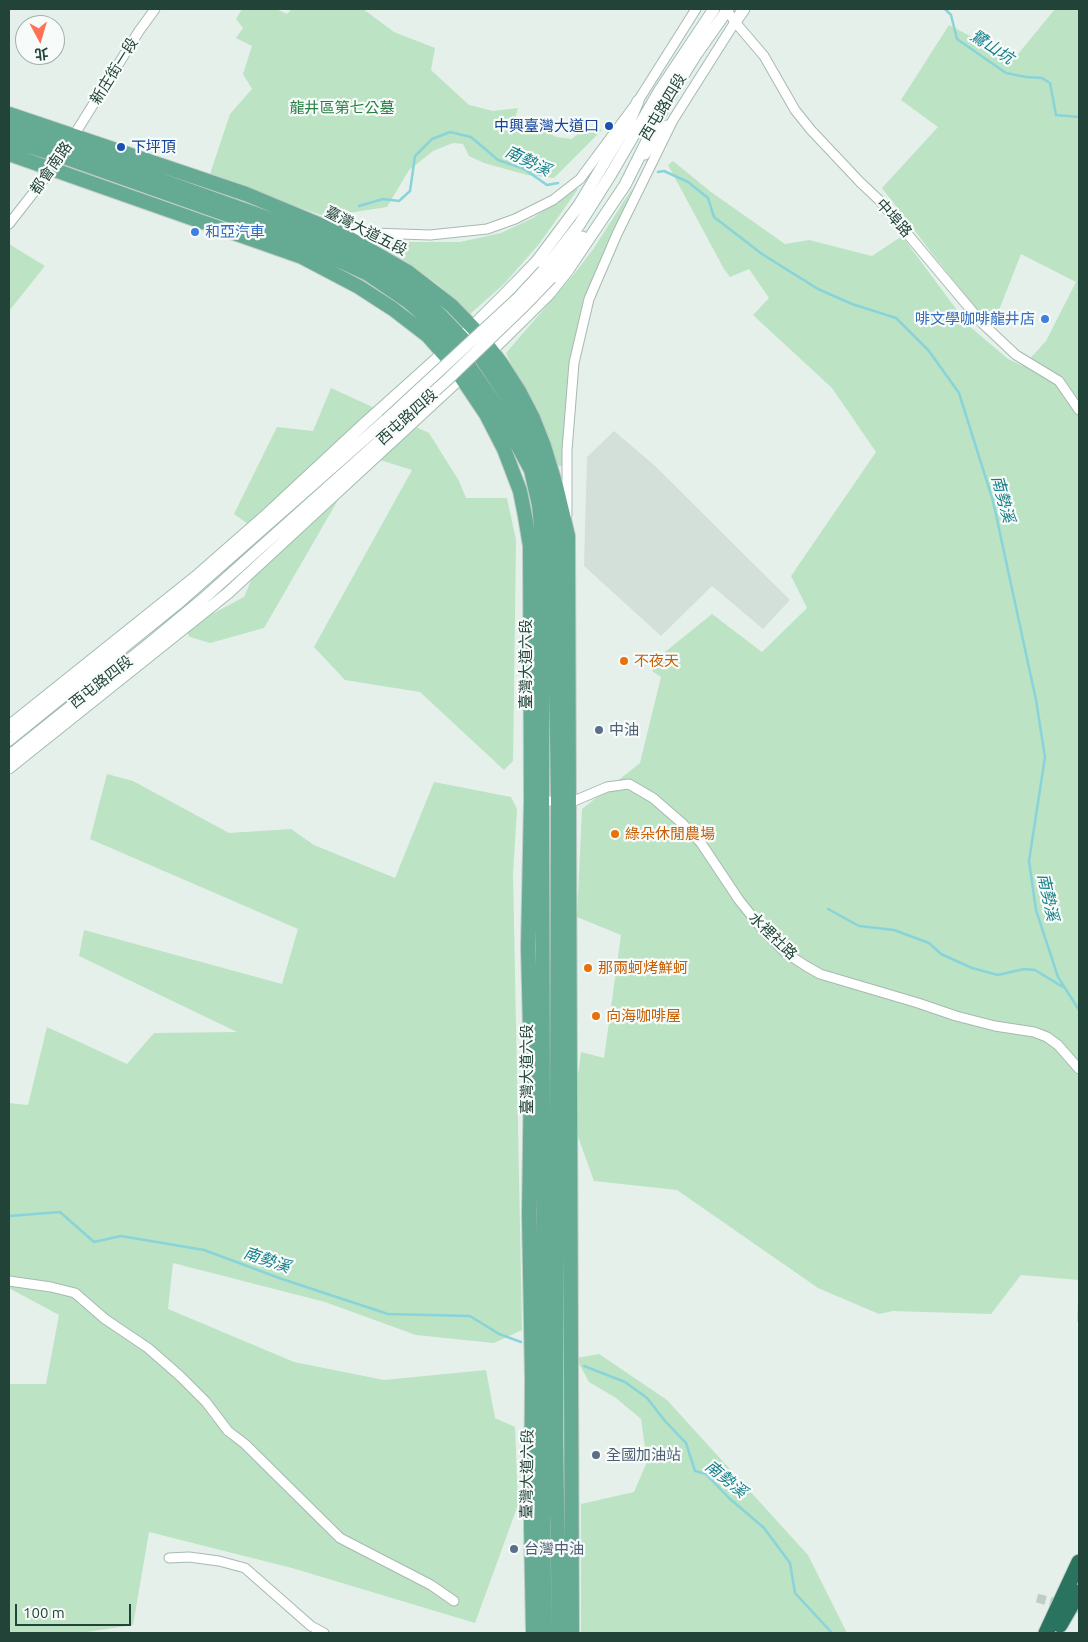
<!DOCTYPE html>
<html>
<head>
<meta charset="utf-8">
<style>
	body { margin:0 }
	#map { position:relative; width:1088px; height:1642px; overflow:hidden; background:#e5f0ea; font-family:Ubuntu,"Noto Sans TC",sans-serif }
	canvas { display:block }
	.frame { position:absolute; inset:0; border:10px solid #224438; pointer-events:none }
	.north { position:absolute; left:15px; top:15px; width:50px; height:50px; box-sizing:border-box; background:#f7fbf9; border:1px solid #a2b2ac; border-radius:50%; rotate:174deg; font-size:14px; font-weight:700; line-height:20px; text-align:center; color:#224438 }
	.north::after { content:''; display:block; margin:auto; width:18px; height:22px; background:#ff7054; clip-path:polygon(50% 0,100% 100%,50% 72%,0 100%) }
	.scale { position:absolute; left:15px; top:1604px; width:116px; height:22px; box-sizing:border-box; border:2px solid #224438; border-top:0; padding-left:6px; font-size:15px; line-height:18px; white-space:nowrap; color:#224438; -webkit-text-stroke:4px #f7fbf9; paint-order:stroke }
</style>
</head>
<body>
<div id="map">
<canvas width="1088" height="1642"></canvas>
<div class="frame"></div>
<div class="north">北</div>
<div class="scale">100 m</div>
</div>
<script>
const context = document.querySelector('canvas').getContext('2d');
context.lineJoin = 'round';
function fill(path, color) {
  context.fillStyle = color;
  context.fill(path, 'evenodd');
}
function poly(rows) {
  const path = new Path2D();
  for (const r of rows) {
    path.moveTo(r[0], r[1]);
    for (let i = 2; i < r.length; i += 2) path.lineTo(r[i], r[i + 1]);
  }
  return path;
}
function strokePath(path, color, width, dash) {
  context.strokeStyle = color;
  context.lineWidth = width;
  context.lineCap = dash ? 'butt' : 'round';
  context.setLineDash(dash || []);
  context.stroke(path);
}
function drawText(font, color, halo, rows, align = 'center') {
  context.font = font + ' Ubuntu,"Noto Sans TC",sans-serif';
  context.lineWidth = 4.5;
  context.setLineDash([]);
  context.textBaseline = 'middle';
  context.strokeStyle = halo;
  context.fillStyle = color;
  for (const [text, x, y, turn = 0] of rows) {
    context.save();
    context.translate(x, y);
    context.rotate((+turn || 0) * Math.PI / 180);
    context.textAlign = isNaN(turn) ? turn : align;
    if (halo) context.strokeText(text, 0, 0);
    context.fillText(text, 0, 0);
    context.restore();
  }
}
const built = poly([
	[614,431,654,465,790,600,763,629,712,586,661,636,584,566,587,457]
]);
const green = poly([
	[242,9,276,9,287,14,292,9,363,9,394,32,435,48,431,70,469,105,493,111,518,108,515,119,526,121,556,137,572,139,586,126,602,130,554,178,527,175,484,163,469,156,463,144,453,143,433,151,409,170,387,207,348,213,342,222,209,177,230,114,252,89,243,74,252,46,236,38,243,28,236,19],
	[1055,9,1079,9,1079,1322,1077,1321,1079,1280,1021,1275,991,1314,893,1311,879,1314,818,1288,677,1190,594,1181,572,1120,581,1052,604,1058,621,935,577,917,582,809,640,763,661,677,652,671,665,652,712,614,762,652,807,608,791,576,876,452,832,388,753,315,769,298,749,269,730,277,724,269,668,165,673,161,711,192,785,244,809,240,872,256,902,236,968,325,1008,359,1023,366,1046,341,1076,282,1021,254,992,328,934,256,882,188,938,127,901,100,949,25,1014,59],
	[633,187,584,310,567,388,563,466,557,466,506,353,575,273,594,248],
	[575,188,578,189,539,244,504,284,470,314,440,286,383,245,384,242,460,242,501,233,533,218],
	[9,244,45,266,9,311],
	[331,388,429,433,459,481,466,498,507,498,516,540,513,761,504,770,420,692,345,680,314,647,412,470,364,455,264,628,210,643,190,637,180,623,214,613,244,597,269,539,234,514,277,427,313,431],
	[107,774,133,781,229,833,291,829,314,845,395,878,434,782,511,797,517,809,513,873,522,1330,494,1343,416,1335,325,1302,173,1263,168,1309,294,1362,384,1380,486,1370,495,1418,515,1427,518,1505,475,1623,292,1568,149,1532,133,1625,80,1633,9,1633,9,1384,46,1384,59,1315,9,1288,9,1103,28,1105,47,1027,127,1064,154,1033,237,1032,79,956,84,930,282,984,298,929,90,839],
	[599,1354,667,1400,808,1555,847,1633,581,1633,581,1504,634,1492,647,1462,641,1419,616,1398,589,1382,576,1358]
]);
const stream = poly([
	[945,9,951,15,957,39,1006,73,1026,77,1042,78,1050,83,1056,115,1079,117],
	[658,172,664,171,688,182,708,198,714,217,762,254,818,289,852,304,896,318,929,351,959,393,993,501,1036,700,1045,757,1029,861,1036,910,1058,977,1079,1010],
	[587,177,588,177],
	[359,206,383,199,399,201,410,191,415,156,432,139,450,132,471,137,498,160,524,169,547,185,558,183],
	[828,909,859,926,894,930,929,943,941,954,972,968,998,975,1024,969,1035,970,1063,987],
	[9,1216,60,1212,94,1242,121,1236,204,1250,282,1279,388,1314,470,1316,499,1334,521,1342],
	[584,1366,625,1382,647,1398,665,1421,686,1443,695,1471,706,1474,729,1498,764,1528,790,1563,795,1593,832,1633]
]);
const streetTunnel = poly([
	[1037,1598,1079,1609]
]);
const street = poly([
	[726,9,735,22,764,56,795,110,811,130,860,182,879,200,982,323,1016,355,1059,381,1079,410],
	[71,140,139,31,155,9],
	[645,155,662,130,667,125],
	[9,224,52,169,63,153],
	[345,234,373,233,430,235,487,229,515,219,553,200,580,179,638,101,696,9],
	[567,515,567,450,574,363,589,299,617,234,673,120,735,22],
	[539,801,574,801,607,787,629,784,653,798,683,824,701,843,739,900,763,930,786,953,806,966,820,974,918,1003,956,1016,995,1026,1034,1032,1047,1037,1058,1045,1079,1069],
	[9,1281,51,1287,75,1293,105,1319,148,1348,180,1376,206,1402,228,1431,245,1444,340,1538,431,1585,454,1601],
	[169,1558,189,1557,219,1561,245,1568,311,1626,324,1633]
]);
const secondary = poly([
	[735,22,744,9],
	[659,114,695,56,728,9],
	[543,271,579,225,611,174,660,90,714,9],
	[551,278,582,237],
	[486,356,549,294,568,270,625,185,664,107],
	[9,726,199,574,264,517,364,424,472,327,508,291,537,261,579,205,630,120,638,101],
	[9,740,177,604,386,420],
	[9,756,150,643,203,599,394,428],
	[9,768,228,593,466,373]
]);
const primary = poly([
	[9,114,246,194,342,234,408,272,452,306,478,333,501,363,519,391,533,418,544,446,556,486,568,536,572,1633],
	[9,126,309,233,369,262,387,272,421,298,442,317,482,359,508,398,531,446,542,476,554,529,558,801,556,1437,559,1633],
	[9,140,61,156,239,219,327,255,368,274,409,302,437,327,460,353,497,407,531,470,539,505,543,546,542,801,544,1440,543,1527,545,1633],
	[9,154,302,257,359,287,393,309,428,336,451,362,486,414,504,449,520,491,525,516,530,546,531,801,528,947,531,1070,529,1215,532,1380,531,1527,533,1633]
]);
const highway = poly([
	[1060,1625,1079,1592],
	[1046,1633,1079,1562]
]);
const secondaryBridge = poly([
	[386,420,518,298,543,271],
	[394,428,447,380,525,305,551,278]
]);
const markers = [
	[609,126,5,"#1a4fb4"],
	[121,147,5,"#1a4fb4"],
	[195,232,5,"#3f7fe0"],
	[1045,319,5,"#3f7fe0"],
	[624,661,5,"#e8710a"],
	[599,730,5,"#5c6f8a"],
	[615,834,5,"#e8710a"],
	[588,968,5,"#e8710a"],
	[596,1016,5,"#e8710a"],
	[596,1455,5,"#5c6f8a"],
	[514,1549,5,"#5c6f8a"]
];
const streetNames = [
	["新庄街一段",114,71,-58],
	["西屯路四段",663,107,-59],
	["都會南路",51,168,-55],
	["中埠路",894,218,48],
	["臺灣大道五段",366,231,27],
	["西屯路四段",407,417,-42],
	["臺灣大道六段",526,664,-90],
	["西屯路四段",101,682,-38],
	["水裡社路",773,936,44],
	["臺灣大道六段",527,1069,-90],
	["臺灣大道六段",527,1474,-89]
];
const parkNames = [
	["龍井區第七公墓",342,108]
];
const transitNames = [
	["中興臺灣大道口",599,126],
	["下坪頂",131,147,"left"]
];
const shopNames = [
	["和亞汽車",205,232],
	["啡文學咖啡龍井店",1035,319,"right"]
];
const foodNames = [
	["不夜天",634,661],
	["綠朵休閒農場",625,834],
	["那兩蚵烤鮮蚵",598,968],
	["向海咖啡屋",606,1016]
];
const serviceNames = [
	["中油",609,730],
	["全國加油站",606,1455],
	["台灣中油",524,1549]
];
const waterNames = [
	["鷺山坑",992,47,33],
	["南勢溪",528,161,26],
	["南勢溪",1003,499,75],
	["南勢溪",1048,897,78],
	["南勢溪",267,1260,19],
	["南勢溪",726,1479,39]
];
fill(built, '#d3e0d9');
fill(green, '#bce3c3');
strokePath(stream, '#88d4da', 2.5);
strokePath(streetTunnel, '#becec6', 9, [9, 4.5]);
strokePath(street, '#a7b9b1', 11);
strokePath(secondary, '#a2bdb1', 13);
strokePath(primary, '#c1cbc7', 16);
strokePath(highway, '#c1cbc7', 17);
strokePath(street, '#fff', 9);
strokePath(secondary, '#fff', 11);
strokePath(primary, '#65aa92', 14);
strokePath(highway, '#2a745f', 15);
strokePath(secondaryBridge, '#a2bdb1', 13, []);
strokePath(secondaryBridge, '#fff', 11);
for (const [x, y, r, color] of markers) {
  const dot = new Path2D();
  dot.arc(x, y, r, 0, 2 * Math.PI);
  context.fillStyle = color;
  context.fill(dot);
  strokePath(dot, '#f7fbf9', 2);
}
drawText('15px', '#224438', '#f7fbf9', streetNames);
drawText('15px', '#278042', '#f7fbf9', parkNames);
drawText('15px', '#164399', '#f7fbf9', transitNames, 'right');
drawText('15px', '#366cbe', '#f7fbf9', shopNames, 'left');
drawText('15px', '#c56008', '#f7fbf9', foodNames, 'left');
drawText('15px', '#4e5e75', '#f7fbf9', serviceNames, 'left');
drawText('italic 16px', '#147e88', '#f7fbf9', waterNames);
</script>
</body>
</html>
